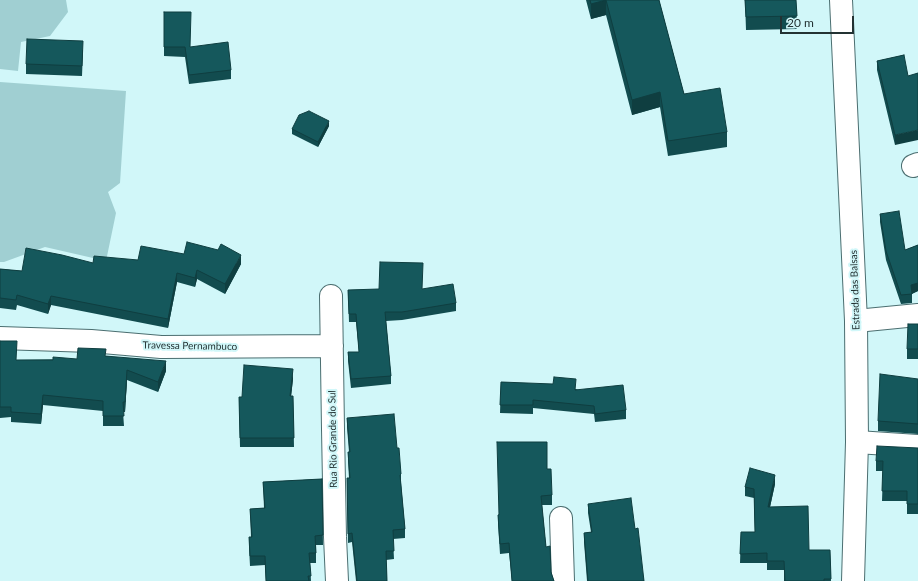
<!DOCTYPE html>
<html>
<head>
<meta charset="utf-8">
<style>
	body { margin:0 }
	#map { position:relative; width:918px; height:581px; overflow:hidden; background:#d1f7f9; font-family:Lato,sans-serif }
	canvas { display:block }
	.scale { position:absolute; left:780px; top:16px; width:74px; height:18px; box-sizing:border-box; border:2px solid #233233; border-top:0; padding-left:5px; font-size:12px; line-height:14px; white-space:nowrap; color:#233233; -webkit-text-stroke:3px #d1f7f9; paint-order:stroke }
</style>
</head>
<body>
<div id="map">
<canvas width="918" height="581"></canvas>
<div class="scale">20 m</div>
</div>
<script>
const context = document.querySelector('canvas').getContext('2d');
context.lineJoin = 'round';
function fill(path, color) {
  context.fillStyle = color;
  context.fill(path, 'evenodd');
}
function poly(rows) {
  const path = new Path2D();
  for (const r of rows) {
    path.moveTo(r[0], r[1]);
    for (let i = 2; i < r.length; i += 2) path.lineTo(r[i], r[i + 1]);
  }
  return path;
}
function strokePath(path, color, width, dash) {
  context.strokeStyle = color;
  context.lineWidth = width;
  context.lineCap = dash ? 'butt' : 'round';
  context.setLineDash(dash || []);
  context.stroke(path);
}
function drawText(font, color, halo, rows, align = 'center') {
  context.font = font + ' Lato,sans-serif';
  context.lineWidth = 4;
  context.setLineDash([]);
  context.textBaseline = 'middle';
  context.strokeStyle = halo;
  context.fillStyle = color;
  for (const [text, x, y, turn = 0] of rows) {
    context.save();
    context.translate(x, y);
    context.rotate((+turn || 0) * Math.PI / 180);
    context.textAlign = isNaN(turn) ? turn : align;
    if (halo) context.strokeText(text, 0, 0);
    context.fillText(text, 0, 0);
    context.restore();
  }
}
const green = poly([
	[0,0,66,0,68,12,50,36,21,42,18,71,0,69],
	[0,82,126,91,120,183,108,192,116,213,106,261,45,247,4,262,0,262]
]);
const minor = poly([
	[913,166,918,164],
	[331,296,333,429,335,537,337,581],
	[856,321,918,315],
	[0,338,91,341,161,347,332,346],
	[857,442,918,446],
	[561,518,563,581]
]);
const tertiary = poly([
	[841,0,856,321,857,442,853,581]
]);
const wall = poly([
	[586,0,659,0,684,94,727,132,727,147,668,156,660,107,632,115,606,15,591,19],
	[745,0,796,0,797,29,746,30],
	[164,12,190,47,231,70,231,79,189,84,185,57,164,56],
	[83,50,82,76,26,74,26,64],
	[904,55,895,145,877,70,877,61],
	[329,126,318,147,292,134,292,129],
	[880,214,905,250,918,245,918,291,912,294,912,303,901,304,886,260,880,222],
	[184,254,241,264,225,294,197,279,195,287,177,282,168,328,51,305,48,314,17,305,16,310,0,308,0,269,22,271,93,263,138,260],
	[422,289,456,303,456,311,402,320,386,321,391,376,391,384,351,388,348,361,348,352,359,352,356,322,349,322,348,290],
	[918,324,918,359,907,359,907,349],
	[0,341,16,360,77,359,106,356,166,371,158,392,127,380,125,412,123,412,124,426,103,426,103,411,43,405,41,424,11,422,11,417,0,418],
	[293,379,291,396,293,396,294,447,240,447,239,397,242,397],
	[918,379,918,434,878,431,878,421],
	[501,382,576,389,626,410,626,419,595,422,594,414,533,408,533,414,500,413],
	[347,418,397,448,401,474,401,483,405,529,405,538,393,539,394,559,386,560,387,581,356,581,352,542,348,543,347,478,349,478,348,461,348,452,349,452,347,427],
	[918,448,918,514,907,514,907,501,882,501,883,471,876,471,876,461],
	[547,469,552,495,552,505,542,505,546,547,551,572,554,581,512,581,509,553,500,554,498,524,498,515],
	[322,479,323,545,316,545,316,563,310,563,311,581,266,581,265,565,250,566,249,547,249,537,251,537,250,509,264,508,263,482],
	[775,484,770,507,809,550,830,550,831,581,784,581,784,570,767,570,767,563,740,563,741,532,755,532,754,498,745,496,745,487],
	[588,504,635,529,644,581,587,581,584,542,584,533,591,532,588,513]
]);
const shadedWall = poly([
	[606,0,606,15,591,19,591,4],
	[660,92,660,107,632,115,632,100],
	[329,121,329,126,318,147,318,142],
	[918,130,918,140,895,145,895,135],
	[241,255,241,264,225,294,225,284],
	[197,270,197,279,195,287,195,278],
	[177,273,177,282,168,328,168,319],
	[918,283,918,291,911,294,911,285],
	[51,296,51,305,48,314,48,304],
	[166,361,166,371,158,392,158,382],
	[293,369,293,379,290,406,290,396],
	[127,370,127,380,125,412,125,402],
	[43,395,43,405,41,424,41,414],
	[775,475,775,484,768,516,768,507]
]);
const building = poly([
	[590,0,659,0,684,94,720,88,727,132,668,141,660,92,632,100,606,0,591,4,590,0],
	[745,0,796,0,797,16,746,17,745,0],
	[164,12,191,12,190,47,228,42,231,70,189,75,185,47,164,47,164,12],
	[27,39,83,41,82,66,26,64,27,39],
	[904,55,908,76,918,73,918,130,895,135,877,61,904,55],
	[309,111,329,121,318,142,292,129,299,115,309,111],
	[899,211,905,250,918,245,918,283,911,285,912,294,901,295,886,251,880,214,899,211],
	[187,242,218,250,221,244,241,255,225,284,197,270,195,278,177,273,168,319,51,296,48,304,17,295,16,300,0,298,0,269,22,271,26,248,62,255,93,263,94,256,138,260,141,246,184,254,187,242],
	[380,262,423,263,422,289,453,284,456,303,402,312,385,312,391,376,351,379,348,352,359,352,356,314,349,314,348,290,379,289,380,262],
	[908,324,918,324,918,349,907,349,908,324],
	[0,341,17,341,16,360,53,360,53,357,77,359,78,348,106,349,105,356,166,361,158,382,127,370,125,402,123,402,124,416,103,416,103,401,43,395,41,414,11,412,11,407,0,407,0,341],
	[244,365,293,369,290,396,293,396,294,438,240,438,239,397,242,397,244,365],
	[880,374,918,379,918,424,878,421,880,374],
	[554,377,576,379,575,390,623,385,626,410,595,414,594,406,533,400,533,405,500,405,501,382,553,384,554,377],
	[394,414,397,448,399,448,401,474,400,475,405,529,393,530,394,551,386,551,387,581,357,581,352,533,348,534,347,478,350,478,348,452,350,452,347,418,394,414],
	[497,442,547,442,547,469,551,469,552,495,541,496,546,547,550,546,551,572,554,581,512,581,509,543,500,544,498,515,499,515,497,442],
	[877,446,918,448,918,504,907,504,907,491,882,491,883,461,876,461,877,446],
	[750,468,775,475,768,507,808,506,809,550,830,550,831,579,824,579,824,581,785,581,784,561,767,561,767,553,740,554,741,532,755,532,754,489,745,487,750,468],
	[322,479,323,535,315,536,316,553,309,553,311,576,308,576,309,581,266,581,265,556,250,556,249,537,252,537,250,509,265,508,263,482,322,479],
	[631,498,635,529,638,528,644,581,588,581,584,533,592,532,588,504,631,498]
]);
const streetNames = [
	["Estrada das Balsas",855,290,-92],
	["Travessa Pernambuco",190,346,1],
	["Rua Rio Grande do Sul",333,439,-91]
];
fill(green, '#a0cfd2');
strokePath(minor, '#4b6e70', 24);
strokePath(tertiary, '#4b6e70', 24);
strokePath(minor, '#fff', 22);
strokePath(tertiary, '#fff', 22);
fill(wall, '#124c4f');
fill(shadedWall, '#0f3e40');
fill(building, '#15585c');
strokePath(building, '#0f3e40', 1);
drawText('10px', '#233233', '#d1f7f9', streetNames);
</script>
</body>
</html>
